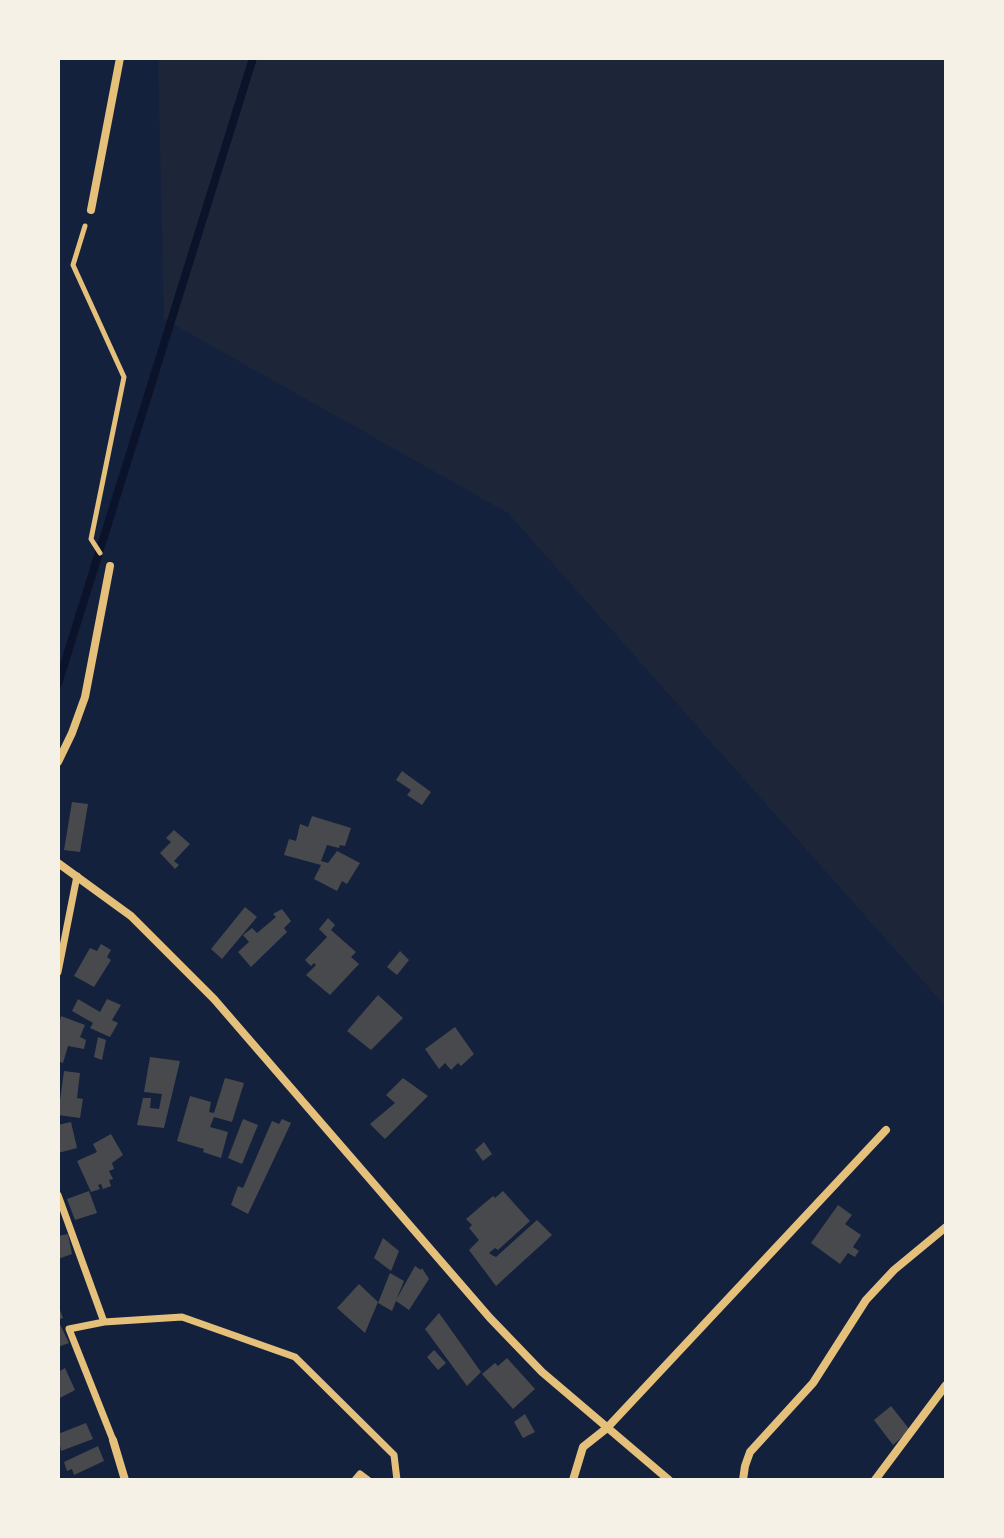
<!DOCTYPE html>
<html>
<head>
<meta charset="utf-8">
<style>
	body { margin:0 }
	#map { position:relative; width:1004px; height:1538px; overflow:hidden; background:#14213d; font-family:"Space Grotesk",sans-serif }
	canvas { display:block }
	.frame { position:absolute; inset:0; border:60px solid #f6f1e7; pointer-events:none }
</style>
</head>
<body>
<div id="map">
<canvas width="1004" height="1538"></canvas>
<div class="frame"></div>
</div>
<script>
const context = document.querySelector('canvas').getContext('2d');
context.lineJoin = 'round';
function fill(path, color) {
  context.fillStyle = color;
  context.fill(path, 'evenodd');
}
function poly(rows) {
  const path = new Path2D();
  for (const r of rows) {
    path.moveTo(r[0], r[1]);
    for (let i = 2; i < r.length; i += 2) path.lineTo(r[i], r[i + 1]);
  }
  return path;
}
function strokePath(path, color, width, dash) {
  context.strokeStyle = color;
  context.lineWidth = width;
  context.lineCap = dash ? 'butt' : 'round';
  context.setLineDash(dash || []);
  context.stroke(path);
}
const green = poly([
	[158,58,946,58,946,1007,508,513,164,319]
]);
const stream = poly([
	[58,684,253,58]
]);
const building = poly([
	[402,771,431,792,422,805,407,795,411,790,396,780],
	[72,802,88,804,80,852,64,850],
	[312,816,351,828,345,846,340,845,339,848,327,845,321,861,328,863,337,851,360,863,347,884,342,881,337,891,314,879,321,865,284,855,289,839,296,841,300,824,308,827],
	[174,830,190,844,174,861,179,865,175,869,160,853,171,842,166,838],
	[245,907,257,917,222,959,211,949],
	[282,909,291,921,284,928,287,932,251,967,238,952,249,942,243,935,252,928,257,933,276,917,273,914],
	[328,918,335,925,331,930,356,952,351,957,359,964,330,995,306,975,316,965,314,963,311,966,305,960,327,937,319,929],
	[101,944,111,950,107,957,111,960,94,987,74,976,90,948,97,951],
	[400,951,409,960,397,975,387,967],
	[378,995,403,1018,371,1050,347,1031],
	[78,999,100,1012,107,999,121,1005,112,1020,118,1023,110,1037,90,1028,93,1023,72,1011],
	[61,1016,85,1025,80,1037,86,1040,84,1049,68,1046,63,1063,58,1061,58,1029],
	[455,1027,474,1054,461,1066,458,1063,451,1070,445,1063,439,1069,425,1049],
	[98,1037,106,1040,102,1060,94,1057],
	[150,1057,180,1061,164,1128,137,1125,143,1098,151,1098,150,1108,159,1109,162,1094,144,1092],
	[64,1071,80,1073,77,1098,83,1099,80,1118,58,1115],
	[225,1078,244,1083,232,1122,214,1117,210,1127,228,1132,221,1158,203,1152,204,1149,177,1141,190,1096,211,1102,209,1112,214,1113],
	[403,1078,428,1096,385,1139,370,1124,395,1103,386,1095],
	[243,1119,258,1125,242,1164,228,1158],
	[282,1119,291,1123,248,1214,231,1205,238,1186,243,1188,272,1121,279,1124],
	[71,1122,77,1148,58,1153,58,1125],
	[111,1134,123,1155,112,1163,114,1169,109,1171,113,1179,109,1180,111,1186,103,1189,101,1184,98,1185,100,1189,91,1192,77,1161,97,1152,93,1144],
	[484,1142,492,1154,483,1161,475,1150],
	[89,1191,97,1213,75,1220,67,1199],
	[503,1191,530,1221,498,1250,495,1248,489,1253,492,1255,496,1257,537,1220,552,1235,496,1286,469,1250,479,1240,469,1228,472,1225,466,1219,493,1196,495,1198],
	[838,1205,852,1215,845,1224,861,1235,853,1247,859,1251,855,1257,848,1253,840,1264,811,1243],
	[68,1234,72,1254,58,1259,58,1236],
	[383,1238,399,1251,391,1271,374,1258],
	[415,1266,421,1270,422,1268,429,1279,409,1310,396,1301,392,1311,378,1303,390,1273,404,1281,396,1300],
	[359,1284,378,1302,365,1333,337,1308],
	[58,1305,63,1318,58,1320,69,1343,58,1347],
	[439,1313,481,1372,467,1386,425,1329],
	[434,1350,446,1363,438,1370,427,1357],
	[507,1358,535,1389,513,1409,482,1374,495,1363,498,1366],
	[65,1368,75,1390,58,1399,58,1372],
	[891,1406,910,1430,893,1445,874,1420],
	[525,1414,535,1432,523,1438,514,1422],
	[86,1423,93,1439,61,1451,58,1434],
	[98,1446,104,1461,74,1475,72,1469,67,1471,64,1462]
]);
const path = poly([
	[85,226,73,265,124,377,91,539,100,553]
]);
const pedestrian = poly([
	[58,972,77,876],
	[58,1195,104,1322,182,1317,295,1357,394,1455,397,1480],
	[104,1322,69,1329,113,1440],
	[355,1480,360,1474,368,1480]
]);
const minor = poly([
	[91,210,120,58],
	[58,762,72,733,85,697,110,566],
	[58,863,131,916,214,999,490,1318,542,1372,669,1480],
	[113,1440,125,1480],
	[573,1480,583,1447,607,1428,886,1130],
	[743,1480,745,1466,750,1452,813,1383,866,1300,894,1270,946,1227],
	[875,1480,946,1385]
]);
fill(green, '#1d2539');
strokePath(stream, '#0b132b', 8);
fill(building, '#48494c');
strokePath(path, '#e5c07b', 5);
strokePath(pedestrian, '#e5c07b', 7);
strokePath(minor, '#e5c07b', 8);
</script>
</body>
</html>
